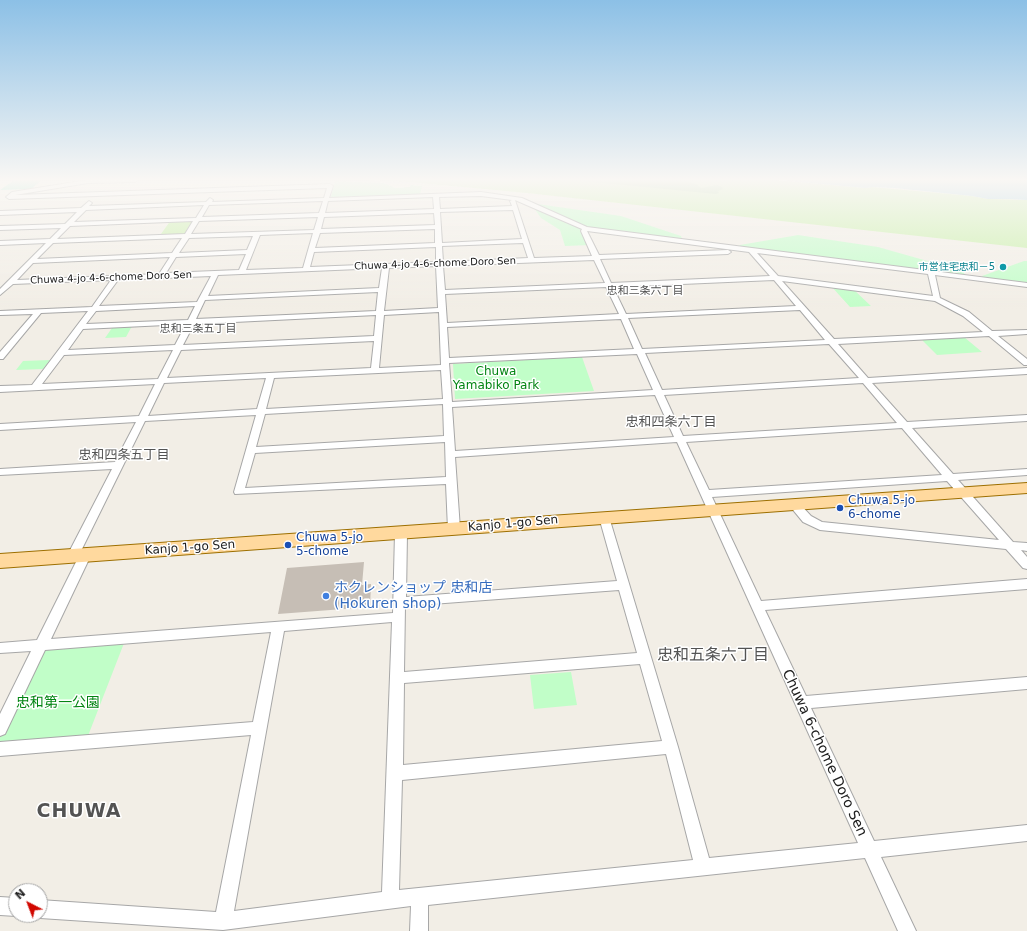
<!DOCTYPE html>
<html>
<head>
<meta charset="utf-8">
<style>
	body { margin:0 }
	#map { position:relative; width:1027px; height:931px; overflow:hidden; background:#f2eee6; font-family:"DejaVu Sans",sans-serif }
	canvas { display:block }
	.north { position:absolute; left:8px; top:883px; width:40px; height:40px; box-sizing:border-box; background:#fff; border:1px solid #a6a6a6; border-radius:50%; rotate:318deg; font-size:11px; font-weight:700; line-height:16px; text-align:center; color:#202020 }
	.north::after { content:''; display:block; margin:auto; width:14px; height:18px; background:#d10800; clip-path:polygon(50% 0,100% 100%,50% 72%,0 100%) }
</style>
</head>
<body>
<div id="map">
<canvas width="1027" height="931"></canvas>
<div class="north">N</div>
</div>
<script>
const context = document.querySelector('canvas').getContext('2d');
context.lineJoin = 'round';
function fill(path, color) {
  context.fillStyle = color;
  context.fill(path, 'evenodd');
}
function poly(rows) {
  const path = new Path2D();
  for (const r of rows) {
    path.moveTo(r[0], r[1]);
    for (let i = 2; i < r.length; i += 2) path.lineTo(r[i], r[i + 1]);
  }
  return path;
}
function strokePath(path, color, width, dash) {
  context.strokeStyle = color;
  context.lineWidth = width;
  context.lineCap = dash ? 'butt' : 'round';
  context.setLineDash(dash || []);
  context.stroke(path);
}
function drawText(font, color, halo, rows, align = 'center') {
  context.font = font + ' "DejaVu Sans","Noto Sans JP",sans-serif';
  context.lineWidth = 3;
  context.setLineDash([]);
  context.textBaseline = 'middle';
  context.strokeStyle = halo;
  context.fillStyle = color;
  for (const [text, x, y, turn = 0] of rows) {
    context.save();
    context.translate(x, y);
    context.rotate((+turn || 0) * Math.PI / 180);
    context.textAlign = isNaN(turn) ? turn : align;
    if (halo) context.strokeText(text, 0, 0);
    context.fillText(text, 0, 0);
    context.restore();
  }
}
const grass = poly([
	[366,180,775,180,865,188,873,187,972,196,988,199,1027,200,1027,248,527,193,409,182],
	[198,219,187,237,158,238,171,220]
]);
const forest = poly([
	[574,180,664,180,684,181,696,184,701,188,717,185,722,187,723,189,718,191,719,193,716,194]
]);
const park = poly([
	[335,181,384,183,395,188,410,187,411,185,422,186,420,195,331,197],
	[538,204,621,216,681,236,683,241,586,229,584,231,591,245,565,246,560,230,541,218,534,208,535,206],
	[798,235,878,247,963,271,966,277,737,248,740,245],
	[1024,261,1027,261,1027,285,983,279,982,276],
	[831,286,853,289,871,306,850,307],
	[132,326,126,337,105,338,112,328],
	[964,337,982,352,937,355,921,339],
	[582,357,594,391,455,399,453,364],
	[50,360,43,369,16,370,23,361],
	[126,638,86,741,0,749,0,729,41,645],
	[571,672,577,705,534,709,530,675]
]);
const pitch = poly([
	[14,180,42,180,31,189,0,190]
]);
const water = poly([
	[780,180,1027,180,1027,200,1009,199,988,199,972,196,895,188,873,187,865,188]
]);
const building = poly([
	[364,562,362,585,371,584,370,607,278,614,287,568]
]);
const minor = poly([
	[87,180,138,180,135,182,88,183,15,195,330,184,333,186,329,198,481,192,522,198,587,227,1027,283,1027,287,935,275,940,298,969,312,992,331,1027,330,1027,334,998,336,1027,359,1027,365,1024,365,989,336,838,344,868,378,1027,368,1027,374,872,383,907,422,1027,415,1027,421,912,428,953,474,1027,469,1027,475,958,480,1013,542,1027,543,1027,551,1021,550,1027,557,1027,569,1023,568,1006,549,820,530,803,522,789,505,790,502,798,502,811,516,822,522,999,540,947,481,712,497,761,601,1027,579,1027,589,765,610,806,696,1027,677,1027,689,811,708,874,841,1027,825,1027,841,881,857,916,931,898,931,865,858,428,905,428,931,410,931,411,906,223,930,40,918,34,915,40,915,40,900,216,912,251,735,0,756,0,742,253,722,271,632,45,650,5,734,0,736,0,714,31,651,0,653,0,643,37,640,79,556,77,559,73,560,69,559,67,556,112,469,0,475,0,469,115,462,136,422,0,430,0,424,139,416,155,384,0,392,0,386,32,385,88,311,41,313,3,359,0,359,0,352,33,314,0,315,0,311,92,307,111,280,13,284,0,295,0,289,46,243,0,245,0,241,50,239,61,228,0,230,0,226,65,224,77,212,0,215,0,211,81,208,89,201,92,203,89,206,206,202,210,198,213,200,212,202,324,198,327,188,9,199,6,197,12,192,87,180],
	[481,196,512,200,510,201,512,206,440,209,439,197,481,196],
	[433,197,434,209,325,213,328,201,433,197],
	[515,200,582,229,581,231,592,256,534,258,515,200],
	[323,201,319,213,202,217,209,205,323,201],
	[204,205,196,218,74,222,86,210,204,205],
	[513,210,522,239,442,243,440,212,513,210],
	[434,213,435,225,321,229,324,217,434,213],
	[318,217,314,230,191,234,199,221,318,217],
	[193,221,185,234,57,239,70,226,193,221],
	[435,229,435,243,315,248,320,233,435,229],
	[587,231,749,252,770,276,611,283,600,259,728,254,731,252,728,250,599,255,587,231],
	[313,233,303,268,246,270,260,235,313,233],
	[253,236,247,250,179,253,189,238,253,236],
	[182,238,172,253,37,259,53,243,182,238],
	[523,243,528,258,443,262,442,246,523,243],
	[436,247,436,262,310,267,314,252,436,247],
	[757,253,928,274,933,296,778,276,757,253],
	[246,254,239,270,166,273,176,257,246,254],
	[170,257,159,274,17,280,33,263,170,257],
	[594,260,605,283,445,290,443,266,594,260],
	[436,266,438,308,384,311,389,268,436,266],
	[382,268,379,288,208,296,218,275,382,268],
	[211,276,197,302,99,306,118,280,211,276],
	[774,280,796,306,626,314,613,287,774,280],
	[782,281,935,301,963,316,983,332,834,339,782,281],
	[606,287,619,314,447,323,445,294,606,287],
	[378,292,376,311,196,319,205,300,378,292],
	[195,306,188,320,86,324,96,311,195,306],
	[800,310,825,340,642,349,628,318,800,310],
	[439,312,441,365,379,368,384,315,439,312],
	[376,315,374,336,183,345,194,324,376,315],
	[621,319,634,349,449,358,447,327,621,319],
	[186,324,175,345,68,350,83,329,186,324],
	[374,341,371,368,167,378,181,350,374,341],
	[829,344,859,378,662,390,645,353,829,344],
	[173,350,158,379,42,384,64,355,173,350],
	[637,354,653,390,452,402,449,363,637,354],
	[441,370,443,399,266,409,274,378,441,370],
	[266,378,257,409,148,416,164,383,266,378],
	[863,383,897,423,683,436,664,395,863,383],
	[655,395,674,437,455,451,452,407,655,395],
	[443,404,444,436,256,447,265,414,443,404],
	[256,415,234,492,235,494,446,484,448,529,450,532,454,533,458,532,460,529,455,457,677,442,858,843,709,858,678,747,609,517,608,514,604,513,600,514,599,517,617,581,406,597,407,533,405,530,401,529,397,530,395,533,393,613,51,639,91,555,89,552,85,551,81,552,79,555,145,421,256,415],
	[902,428,942,475,709,490,686,442,902,428],
	[445,442,446,477,245,488,255,453,445,442],
	[619,590,637,653,404,672,405,606,619,590],
	[392,622,382,892,234,911,284,631,392,622],
	[640,664,662,741,403,765,404,683,640,664],
	[666,754,693,860,399,890,402,780,666,754],
	[0,897,16,898,16,915,18,915,16,916,0,915,0,897]
]);
const primary = poly([
	[1027,483,1027,493,0,568,0,554,1027,483]
]);
const markers = [
	[1003,267,4,"#0f9aa8"],
	[840,508,4,"#1a4fb4"],
	[288,545,4,"#1a4fb4"],
	[326,596,4,"#3f7fe0"]
];
const farStreetnames = [
	["Chuwa 4-jo 4-6-chome Doro Sen",435,264,-2],
	["Chuwa 4-jo 4-6-chome Doro Sen",111,278,-2]
];
const farCulturenames = [
	["市営住宅忠和－5",995,267]
];
const farNeighbourhoodnames = [
	["忠和三条六丁目",645,291],
	["忠和三条五丁目",198,329]
];
const parkNames = [
	["Chuwa",496,372],
	["Yamabiko Park",496,386]
];
const transitNames = [
	["Chuwa 5-jo",848,501],
	["6-chome",848,515],
	["Chuwa 5-jo",296,538],
	["5-chome",296,552]
];
const streetNames = [
	["Kanjo 1-go Sen",513,524,-5],
	["Kanjo 1-go Sen",190,548,-4]
];
const neighbourhoodNames = [
	["忠和四条六丁目",671,423],
	["忠和四条五丁目",124,456]
];
const nearShopnames = [
	["ホクレンショップ 忠和店",334,588],
	["(Hokuren shop)",334,604]
];
const nearParknames = [
	["忠和第一公園",58,703]
];
const nearStreetnames = [
	["Chuwa 6-chome Doro Sen",824,753,65]
];
const nearNeighbourhoodnames = [
	["忠和五条六丁目",713,656]
];
const nearDistrictnames = [
	["CHUWA",79,812]
];
fill(grass, '#c8f0a8');
fill(forest, '#a7d497');
fill(park, '#c1fec8');
fill(pitch, '#7ee7c3');
fill(water, '#a3d2e3');
fill(building, '#c6beb5');
strokePath(minor, '#a7a7a7', 2);
strokePath(primary, '#9d6f00', 2);
fill(minor, '#fff');
fill(primary, '#ffd99e');
const sky = context.createLinearGradient(0, 0, 0, 310);
sky.addColorStop(0, '#8cc0e6');
sky.addColorStop(0.58, '#f9f7f4');
sky.addColorStop(1, '#f9f7f400');
context.fillStyle = sky;
context.fillRect(0, 0, 1027, 310);
for (const [x, y, r, color] of markers) {
  const dot = new Path2D();
  dot.arc(x, y, r, 0, 2 * Math.PI);
  context.fillStyle = color;
  context.fill(dot);
  strokePath(dot, '#fff', 1.5);
}
drawText('10px', '#202020', '#fff', farStreetnames);
drawText('10px', '#0d838f', '#fff', farCulturenames, 'right');
drawText('11px', '#535353', '#fff', farNeighbourhoodnames);
drawText('12px', '#038513', '#fff', parkNames);
drawText('12px', '#164399', '#fff', transitNames, 'left');
drawText('12px', '#202020', '#fff', streetNames);
drawText('13px', '#535353', '#fff', neighbourhoodNames);
drawText('14px', '#366cbe', '#fff', nearShopnames, 'left');
drawText('14px', '#038513', '#fff', nearParknames);
drawText('14px', '#202020', '#fff', nearStreetnames);
drawText('16px', '#535353', '#fff', nearNeighbourhoodnames);
context.letterSpacing = '1px';
drawText('bold 19px', '#535353', '#fff', nearDistrictnames);
context.letterSpacing = '0px';
</script>
</body>
</html>
